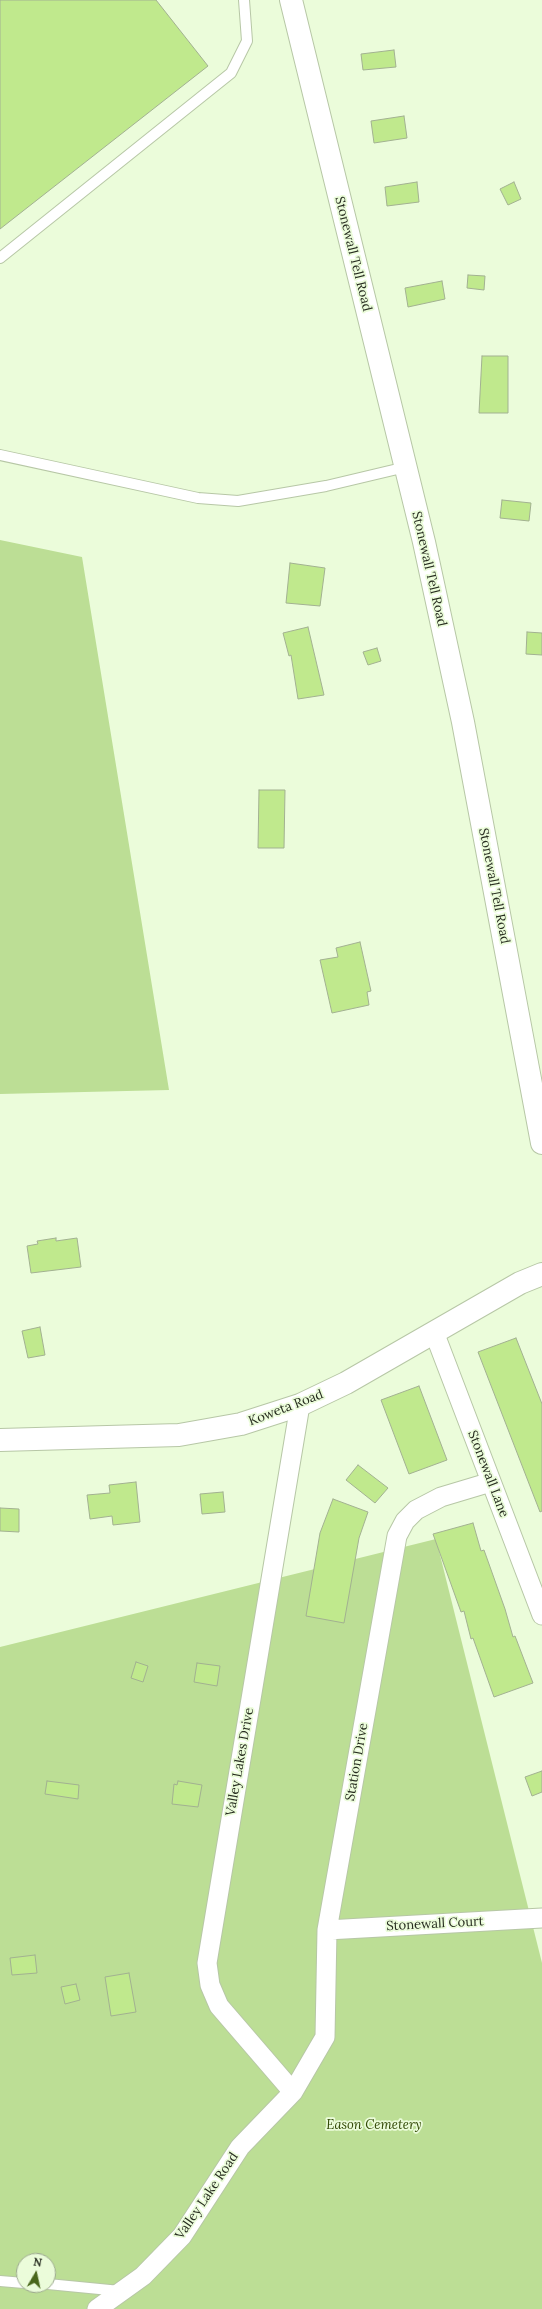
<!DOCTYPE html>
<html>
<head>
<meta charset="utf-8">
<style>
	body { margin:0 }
	#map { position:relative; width:542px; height:2309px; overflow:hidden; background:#ebfcda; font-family:Lora,serif }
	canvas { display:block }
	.north { position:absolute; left:16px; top:2253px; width:40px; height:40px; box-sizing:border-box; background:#ebfcda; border:1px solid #9da990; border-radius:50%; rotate:9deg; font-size:11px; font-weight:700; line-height:16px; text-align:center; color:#272d20 }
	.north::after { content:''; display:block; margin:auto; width:14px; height:18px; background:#49671b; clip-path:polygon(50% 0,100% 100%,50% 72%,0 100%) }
</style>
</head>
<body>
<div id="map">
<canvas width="542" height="2309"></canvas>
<div class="north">N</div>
</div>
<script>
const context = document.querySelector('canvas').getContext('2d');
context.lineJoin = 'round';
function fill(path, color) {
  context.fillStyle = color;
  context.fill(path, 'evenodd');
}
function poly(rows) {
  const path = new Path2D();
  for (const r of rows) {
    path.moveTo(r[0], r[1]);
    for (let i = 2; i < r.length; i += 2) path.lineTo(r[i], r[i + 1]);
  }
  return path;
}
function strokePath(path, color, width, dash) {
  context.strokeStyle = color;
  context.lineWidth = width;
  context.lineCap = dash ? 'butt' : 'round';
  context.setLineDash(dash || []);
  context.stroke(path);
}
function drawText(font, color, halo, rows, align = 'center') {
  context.font = font + ' Lora,serif';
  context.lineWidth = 3.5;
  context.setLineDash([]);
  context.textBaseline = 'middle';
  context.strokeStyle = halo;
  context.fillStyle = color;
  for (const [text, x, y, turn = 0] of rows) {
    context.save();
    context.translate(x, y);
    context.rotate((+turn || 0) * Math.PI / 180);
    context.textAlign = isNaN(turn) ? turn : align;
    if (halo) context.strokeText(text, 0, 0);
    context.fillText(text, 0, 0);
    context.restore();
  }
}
const green = poly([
	[0,540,82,557,169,1090,0,1094],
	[436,1539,542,1963,542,2309,0,2309,0,1647],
	[24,2261,48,2261,48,2285,24,2285]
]);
const building = poly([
	[0,0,156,0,208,66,0,229,0,0],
	[394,50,396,67,363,70,361,54,394,50],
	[404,116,407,138,374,143,371,121,404,116],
	[417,182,419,202,387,206,385,187,417,182],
	[514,182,521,199,508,205,500,189,514,182],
	[468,275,485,276,484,290,467,288,468,275],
	[442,281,445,299,408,307,405,288,442,281],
	[482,356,508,356,508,413,479,413,482,356],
	[502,500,531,503,529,521,500,518,502,500],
	[290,563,325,568,320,606,286,603,290,563],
	[308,627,324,695,298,699,291,655,289,656,283,633,308,627],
	[527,632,542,633,542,655,526,654,527,632],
	[377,648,381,661,368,665,363,652,377,648],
	[259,790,285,790,284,848,258,848,259,790],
	[360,942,371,991,367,992,369,1005,332,1013,320,960,338,957,336,948,360,942],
	[56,1238,56,1241,77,1238,81,1267,31,1273,27,1246,38,1244,37,1241,56,1238],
	[40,1327,45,1355,28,1358,22,1331,40,1327],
	[516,1338,542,1404,542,1511,540,1512,478,1352,516,1338],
	[419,1386,447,1460,409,1474,381,1400,419,1386],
	[358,1465,388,1488,375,1503,346,1480,358,1465],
	[136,1482,140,1522,113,1525,112,1516,90,1519,87,1495,110,1493,109,1485,136,1482],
	[223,1492,225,1512,202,1514,200,1494,223,1492],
	[333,1499,368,1512,359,1538,344,1623,306,1616,320,1533,333,1499],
	[0,1508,19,1509,19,1532,0,1531,0,1508],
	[473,1523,481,1551,484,1550,505,1609,513,1637,515,1636,533,1683,494,1697,473,1638,471,1639,464,1611,461,1612,433,1534,473,1523],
	[136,1662,148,1666,143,1682,131,1678,136,1662],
	[197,1663,220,1666,217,1686,194,1682,197,1663],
	[542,1771,542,1792,532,1796,525,1777,542,1771],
	[47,1781,79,1785,78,1799,45,1794,47,1781],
	[178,1781,202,1785,198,1807,172,1804,174,1784,177,1785,178,1781],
	[35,1955,37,1973,12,1975,10,1958,35,1955],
	[129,1973,136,2012,111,2016,105,1977,129,1973],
	[76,1984,80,2000,65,2004,61,1987,76,1984]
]);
const service = poly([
	[0,258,231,73,247,41,244,0],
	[0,455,198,498,238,501,326,486,406,467],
	[0,2281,24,2283],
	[48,2284,120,2291]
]);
const minor = poly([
	[434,1332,542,1615],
	[327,1930,542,1918],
	[293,2092,219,2006,210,1985,207,1963,300,1405],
	[97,2309,143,2276,182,2236,240,2147,293,2092,325,2037,327,1930,397,1536,405,1521,416,1510,441,1497,491,1482]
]);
const tertiary = poly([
	[291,0,424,542,463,722,542,1143],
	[0,1440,179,1435,241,1424,300,1405,346,1383,520,1283,542,1274]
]);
const streetNames = [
	["Stonewall Tell Road",353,254,76],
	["Stonewall Tell Road",429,569,77],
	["Stonewall Tell Road",494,886,79],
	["Koweta Road",286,1408,-21],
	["Stonewall Lane",488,1474,69],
	["Valley Lakes Drive",240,1762,-80],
	["Station Drive",357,1762,-80],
	["Stonewall Court",435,1924,-3],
	["Valley Lake Road",207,2196,-56]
];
const parkNames = [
	["Eason Cemetery",374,2125]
];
fill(green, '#bcde95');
fill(building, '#c0e98d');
strokePath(building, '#a2b191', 1);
strokePath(service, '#b7c7a6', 12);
strokePath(minor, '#b7c7a6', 21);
strokePath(tertiary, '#b7c7a6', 24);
strokePath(service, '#fff', 10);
strokePath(minor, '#fff', 19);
strokePath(tertiary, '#fff', 22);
drawText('13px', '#272d20', '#ebfcda', streetNames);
drawText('italic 13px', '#304804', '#ebfcda', parkNames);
</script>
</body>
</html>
